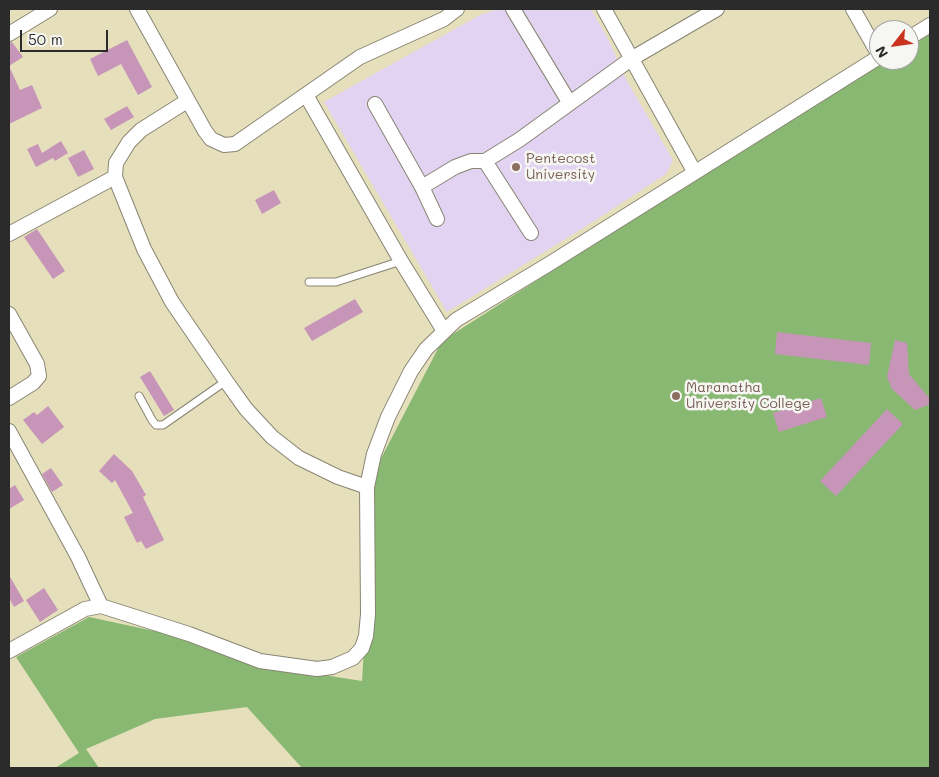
<!DOCTYPE html>
<html>
<head>
<meta charset="utf-8">
<style>
	body { margin:0 }
	#map { position:relative; width:939px; height:777px; overflow:hidden; background:#e6dfbb; font-family:Mali,sans-serif }
	canvas { display:block }
	.frame { position:absolute; inset:0; border:10px solid #2b2b2b; pointer-events:none }
	.north { position:absolute; left:869px; top:20px; width:50px; height:50px; box-sizing:border-box; background:#f6f6f2; border:1px solid #a5a5a2; border-radius:50%; rotate:240deg; font-size:14px; font-weight:700; line-height:20px; text-align:center; color:#2b2b2b }
	.north::after { content:''; display:block; margin:auto; width:18px; height:22px; background:#c8321e; clip-path:polygon(50% 0,100% 100%,50% 72%,0 100%) }
	.scale { position:absolute; left:20px; top:30px; width:88px; height:22px; box-sizing:border-box; border:2px solid #2b2b2b; border-top:0; padding-left:6px; font-size:15px; line-height:18px; white-space:nowrap; color:#2b2b2b; -webkit-text-stroke:4px #f6f6f2; paint-order:stroke }
</style>
</head>
<body>
<div id="map">
<canvas width="939" height="777"></canvas>
<div class="frame"></div>
<div class="north">N</div>
<div class="scale">50 m</div>
</div>
<script>
const context = document.querySelector('canvas').getContext('2d');
context.lineJoin = 'round';
function fill(path, color) {
  context.fillStyle = color;
  context.fill(path, 'evenodd');
}
function poly(rows) {
  const path = new Path2D();
  for (const r of rows) {
    path.moveTo(r[0], r[1]);
    for (let i = 2; i < r.length; i += 2) path.lineTo(r[i], r[i + 1]);
  }
  return path;
}
function strokePath(path, color, width, dash) {
  context.strokeStyle = color;
  context.lineWidth = width;
  context.lineCap = dash ? 'butt' : 'round';
  context.setLineDash(dash || []);
  context.stroke(path);
}
function drawText(font, color, halo, rows, align = 'center') {
  context.font = font + ' Mali,sans-serif';
  context.lineWidth = 5;
  context.setLineDash([]);
  context.textBaseline = 'middle';
  context.strokeStyle = halo;
  context.fillStyle = color;
  for (const [text, x, y, turn = 0] of rows) {
    context.save();
    context.translate(x, y);
    context.rotate((+turn || 0) * Math.PI / 180);
    context.textAlign = isNaN(turn) ? turn : align;
    if (halo) context.strokeText(text, 0, 0);
    context.fillText(text, 0, 0);
    context.restore();
  }
}
const built = poly([
	[499,9,591,9,608,39,627,81,673,160,666,174,588,225,447,312,324,102,480,15]
]);
const forest = poly([
	[930,29,930,768,302,768,247,707,155,719,86,749,99,768,55,768,79,753,16,657,89,617,182,637,253,664,362,681,375,470,442,341,882,60,909,60,909,43]
]);
const building = poly([
	[127,40,152,87,138,95,121,64,98,76,90,59],
	[12,42,23,57,9,66,20,90,32,85,42,108,9,124,9,43],
	[127,106,134,117,111,130,104,119],
	[61,141,68,153,55,161,53,158,36,167,27,149,38,144,42,153],
	[84,150,94,169,78,177,68,158],
	[274,190,281,203,262,214,255,200],
	[37,229,65,271,53,279,24,237],
	[355,299,363,312,312,341,304,328],
	[777,332,871,343,869,365,775,354],
	[895,340,907,343,909,374,930,399,930,404,915,410,892,389,887,377],
	[150,371,174,410,164,416,140,377],
	[821,398,827,417,779,432,773,413],
	[48,406,64,427,42,444,23,420,34,412,37,415],
	[887,409,903,424,836,496,820,481],
	[114,454,132,471,146,495,143,497,164,540,146,549,141,541,137,543,124,517,133,513,115,480,112,483,99,471],
	[51,468,63,485,52,492,42,474],
	[15,485,24,500,9,509,9,489],
	[9,575,24,601,14,607,9,598],
	[44,588,58,610,40,622,26,600]
]);
const lane = poly([
	[309,282,336,282,401,261],
	[139,396,152,420,156,425,163,425,226,381]
]);
const street = poly([
	[137,9,205,131,211,139,224,145,235,144,360,57,444,19,457,9],
	[513,9,569,102],
	[604,9,694,171],
	[853,9,879,55],
	[9,34,50,9],
	[909,38,930,25],
	[306,95,401,261,444,331],
	[187,101,141,130,129,142,116,163,115,177,144,249,172,302,226,381,246,409,272,437,299,458,338,477,367,487],
	[375,104,422,187,437,219],
	[485,161,531,233],
	[422,187,455,167,471,161,485,161,519,140,631,59,717,9],
	[9,234,115,177],
	[9,314,37,364,39,376,33,383,9,398],
	[9,431,78,557,101,606],
	[9,651,85,609,101,606,189,634,260,661,317,669,332,667,353,658,362,648,366,636,368,614,367,487,374,454,388,417,411,371,426,349,456,320,549,264,879,57]
]);
const markers = [
	[516,167,5,"#8d6e63"],
	[676,396,5,"#8d6e63"]
];
const educationNames = [
	["Pentecost",526,159],
	["University",526,175],
	["Maranatha",686,388],
	["University College",686,404]
];
fill(built, '#e3d3f2');
fill(forest, '#88b872');
fill(building, '#c695b8');
strokePath(lane, '#888573', 9);
strokePath(street, '#888573', 16);
strokePath(lane, '#fff', 7);
strokePath(street, '#fff', 14);
for (const [x, y, r, color] of markers) {
  const dot = new Path2D();
  dot.arc(x, y, r, 0, 2 * Math.PI);
  context.fillStyle = color;
  context.fill(dot);
  strokePath(dot, '#f6f6f2', 2);
}
drawText('14px', '#785e54', '#f6f6f2', educationNames, 'left');
</script>
</body>
</html>
